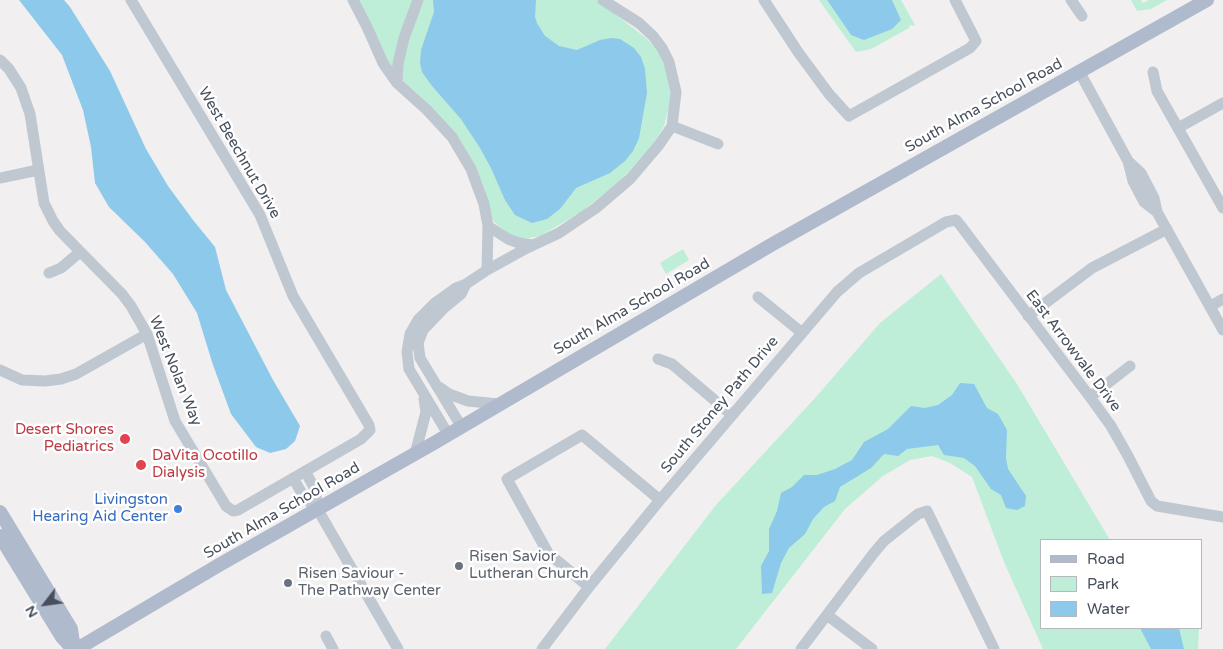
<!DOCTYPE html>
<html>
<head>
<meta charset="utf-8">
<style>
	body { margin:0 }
	#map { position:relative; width:1223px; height:649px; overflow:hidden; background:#f1efef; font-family:"Varela Round",sans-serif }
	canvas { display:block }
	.legend { position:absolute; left:1040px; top:539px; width:162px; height:90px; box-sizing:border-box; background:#fff; border:1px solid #b5b9be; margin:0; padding:6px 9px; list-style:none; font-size:15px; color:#474f5c }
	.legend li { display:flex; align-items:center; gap:10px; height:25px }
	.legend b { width:25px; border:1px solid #b5b9be }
	.north { position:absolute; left:20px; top:579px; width:50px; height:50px; -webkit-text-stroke:4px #fff; paint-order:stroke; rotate:240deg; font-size:14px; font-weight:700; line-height:20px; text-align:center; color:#474f5c }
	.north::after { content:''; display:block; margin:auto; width:18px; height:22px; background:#474f5c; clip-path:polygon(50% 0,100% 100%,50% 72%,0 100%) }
</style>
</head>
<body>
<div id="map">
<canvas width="1223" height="649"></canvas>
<ul class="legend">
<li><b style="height:6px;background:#afbacd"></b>Road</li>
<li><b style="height:14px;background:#beeed7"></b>Park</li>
<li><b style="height:14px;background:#8cc9ea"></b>Water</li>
</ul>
<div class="north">N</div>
</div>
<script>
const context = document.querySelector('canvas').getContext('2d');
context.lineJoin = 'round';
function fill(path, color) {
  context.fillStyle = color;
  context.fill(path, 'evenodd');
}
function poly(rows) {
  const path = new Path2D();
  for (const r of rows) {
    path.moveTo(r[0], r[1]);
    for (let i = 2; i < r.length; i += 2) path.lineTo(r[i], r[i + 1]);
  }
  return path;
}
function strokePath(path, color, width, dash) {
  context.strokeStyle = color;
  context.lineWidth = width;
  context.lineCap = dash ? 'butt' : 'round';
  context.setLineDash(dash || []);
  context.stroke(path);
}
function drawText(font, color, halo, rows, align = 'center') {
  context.font = font + ' "Varela Round",sans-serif';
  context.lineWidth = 5;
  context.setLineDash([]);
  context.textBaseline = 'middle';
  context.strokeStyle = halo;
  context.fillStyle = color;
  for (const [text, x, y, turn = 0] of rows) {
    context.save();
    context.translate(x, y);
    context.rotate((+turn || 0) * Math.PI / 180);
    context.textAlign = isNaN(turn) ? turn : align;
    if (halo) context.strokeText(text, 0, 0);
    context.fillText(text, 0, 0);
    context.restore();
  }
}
const green = poly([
	[358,0,597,0,646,38,657,49,668,75,671,99,664,126,653,145,619,182,581,212,540,236,524,239,507,233,493,221,482,182,386,59],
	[819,0,827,0,851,35,894,4,892,0,901,0,915,25,914,26,910,25,909,28,871,49,856,52],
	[1131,0,1141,0,1143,3,1149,0,1167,0,1151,9,1137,11],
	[683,249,689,260,666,274,660,263],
	[941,274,1017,384,1110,540,1042,540,1042,628,1199,628,1198,649,1043,649,1004,562,972,477,950,463,932,456,910,460,883,476,845,509,736,649,605,649,716,505,816,397,880,323]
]);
const water = poly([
	[19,0,64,0,70,7,110,71,146,149,168,186,193,220,215,247,226,290,273,380,300,426,295,441,286,449,270,453,256,447,231,414,213,365,197,313,173,274,145,242,109,207,95,183,91,147,83,110,62,55],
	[433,0,536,0,535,17,537,23,545,36,559,46,577,50,600,40,611,38,620,39,634,48,641,57,645,69,647,93,639,138,633,151,625,161,610,173,576,188,560,209,547,219,532,223,515,215,505,200,491,168,480,148,461,119,432,86,422,72,420,63,421,50,434,12],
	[827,0,892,0,901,20,892,29,864,40,851,35],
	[960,383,974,384,987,408,998,414,1007,430,1006,458,1008,469,1026,496,1025,506,1017,510,1006,508,1001,495,991,489,975,466,964,458,944,455,938,445,907,449,898,456,884,454,871,468,840,487,835,501,824,507,813,519,805,534,789,548,781,563,772,593,762,594,761,566,769,551,769,529,777,511,781,493,792,487,804,475,817,475,835,469,852,460,864,442,888,429,911,406,925,408,938,405,952,395],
	[1140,628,1179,628,1184,649,1151,649]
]);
const minor = poly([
	[353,0,367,27,383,63,397,83,427,110,452,137,471,169,484,204,488,226,487,270],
	[764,0,798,52,829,94,849,116,970,48,976,41,955,0],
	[1071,0,1082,16],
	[0,60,9,69,21,88,30,114,44,203,53,221,60,231,122,294,131,306,147,334,175,421,226,506,233,511,238,510,361,439,370,430,369,425,293,296,260,215,131,0],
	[1079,71,1128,161,1133,181,1144,202,1157,212],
	[1153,72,1157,91,1223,208],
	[397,83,398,64,404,38,418,0],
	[672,126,718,144],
	[1178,128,1223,103],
	[1128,161,1141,173,1154,198,1157,212,1223,330],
	[0,178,38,170],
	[488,226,508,239,519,243,533,245],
	[49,273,61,268,80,252],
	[758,297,801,332],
	[1211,306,1223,299],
	[1028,316,1092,268,1167,229],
	[658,359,672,364,732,415],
	[0,370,22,380,45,381,61,379,76,374,147,334],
	[439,387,449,394,468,401,499,404],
	[1090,397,1130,366],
	[461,426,420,358,418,343,423,330,444,308,461,294,466,284],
	[448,434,409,369,407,352,410,334,418,320,435,303,456,288,466,284,487,270,527,248,559,233,596,208,630,179,659,145,672,126,676,92,669,62,662,48,653,36,639,23,603,0],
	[415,454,426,412,424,399],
	[305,471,315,489,318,510],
	[293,478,304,497,318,510,398,649],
	[589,587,548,553,507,479,582,435,660,500],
	[827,615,872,649],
	[326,636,333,649],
	[542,649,589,587,660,500,837,292,859,273,946,222,956,220,961,226,1090,397,1111,426,1128,456,1151,501,1157,506,1223,517],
	[801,649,873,554,884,541,918,514,927,511,994,649]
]);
const major = poly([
	[0,512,71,629,74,649],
	[0,536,62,637,73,649],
	[77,649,219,565,434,443,771,245,1207,0]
]);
const markers = [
	[125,439,6,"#e0444e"],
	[141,465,6,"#e0444e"],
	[178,509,5,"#3f7fe0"],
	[459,566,5,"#6b7280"],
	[288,583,5,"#6b7280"]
];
const streetNames = [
	["South Alma School Road",984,106,-29],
	["West Beechnut Drive",239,153,60],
	["South Alma School Road",632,307,-30],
	["East Arrowvale Drive",1073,351,53],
	["West Nolan Way",175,371,68],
	["South Stoney Path Drive",720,405,-50],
	["South Alma School Road",282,511,-30]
];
const healthNames = [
	["Desert Shores",114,430],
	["Pediatrics",114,447],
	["DaVita Ocotillo",152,456,"left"],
	["Dialysis",152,473,"left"]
];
const shopNames = [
	["Livingston",168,500],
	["Hearing Aid Center",168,517]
];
const worshipNames = [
	["Risen Savior",469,557],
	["Lutheran Church",469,574],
	["Risen Saviour -",298,574],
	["The Pathway Center",298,591]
];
fill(green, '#beeed7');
fill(water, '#8cc9ea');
strokePath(minor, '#bfc7d0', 11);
strokePath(major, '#afbacd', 14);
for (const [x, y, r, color] of markers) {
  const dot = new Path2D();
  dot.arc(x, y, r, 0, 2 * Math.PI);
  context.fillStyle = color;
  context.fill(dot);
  strokePath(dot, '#fff', 2);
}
drawText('15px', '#474f5c', '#fff', streetNames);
drawText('15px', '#be3a42', '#fff', healthNames, 'right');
drawText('15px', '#366cbe', '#fff', shopNames, 'right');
drawText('15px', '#5b616d', '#fff', worshipNames, 'left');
</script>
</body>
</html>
